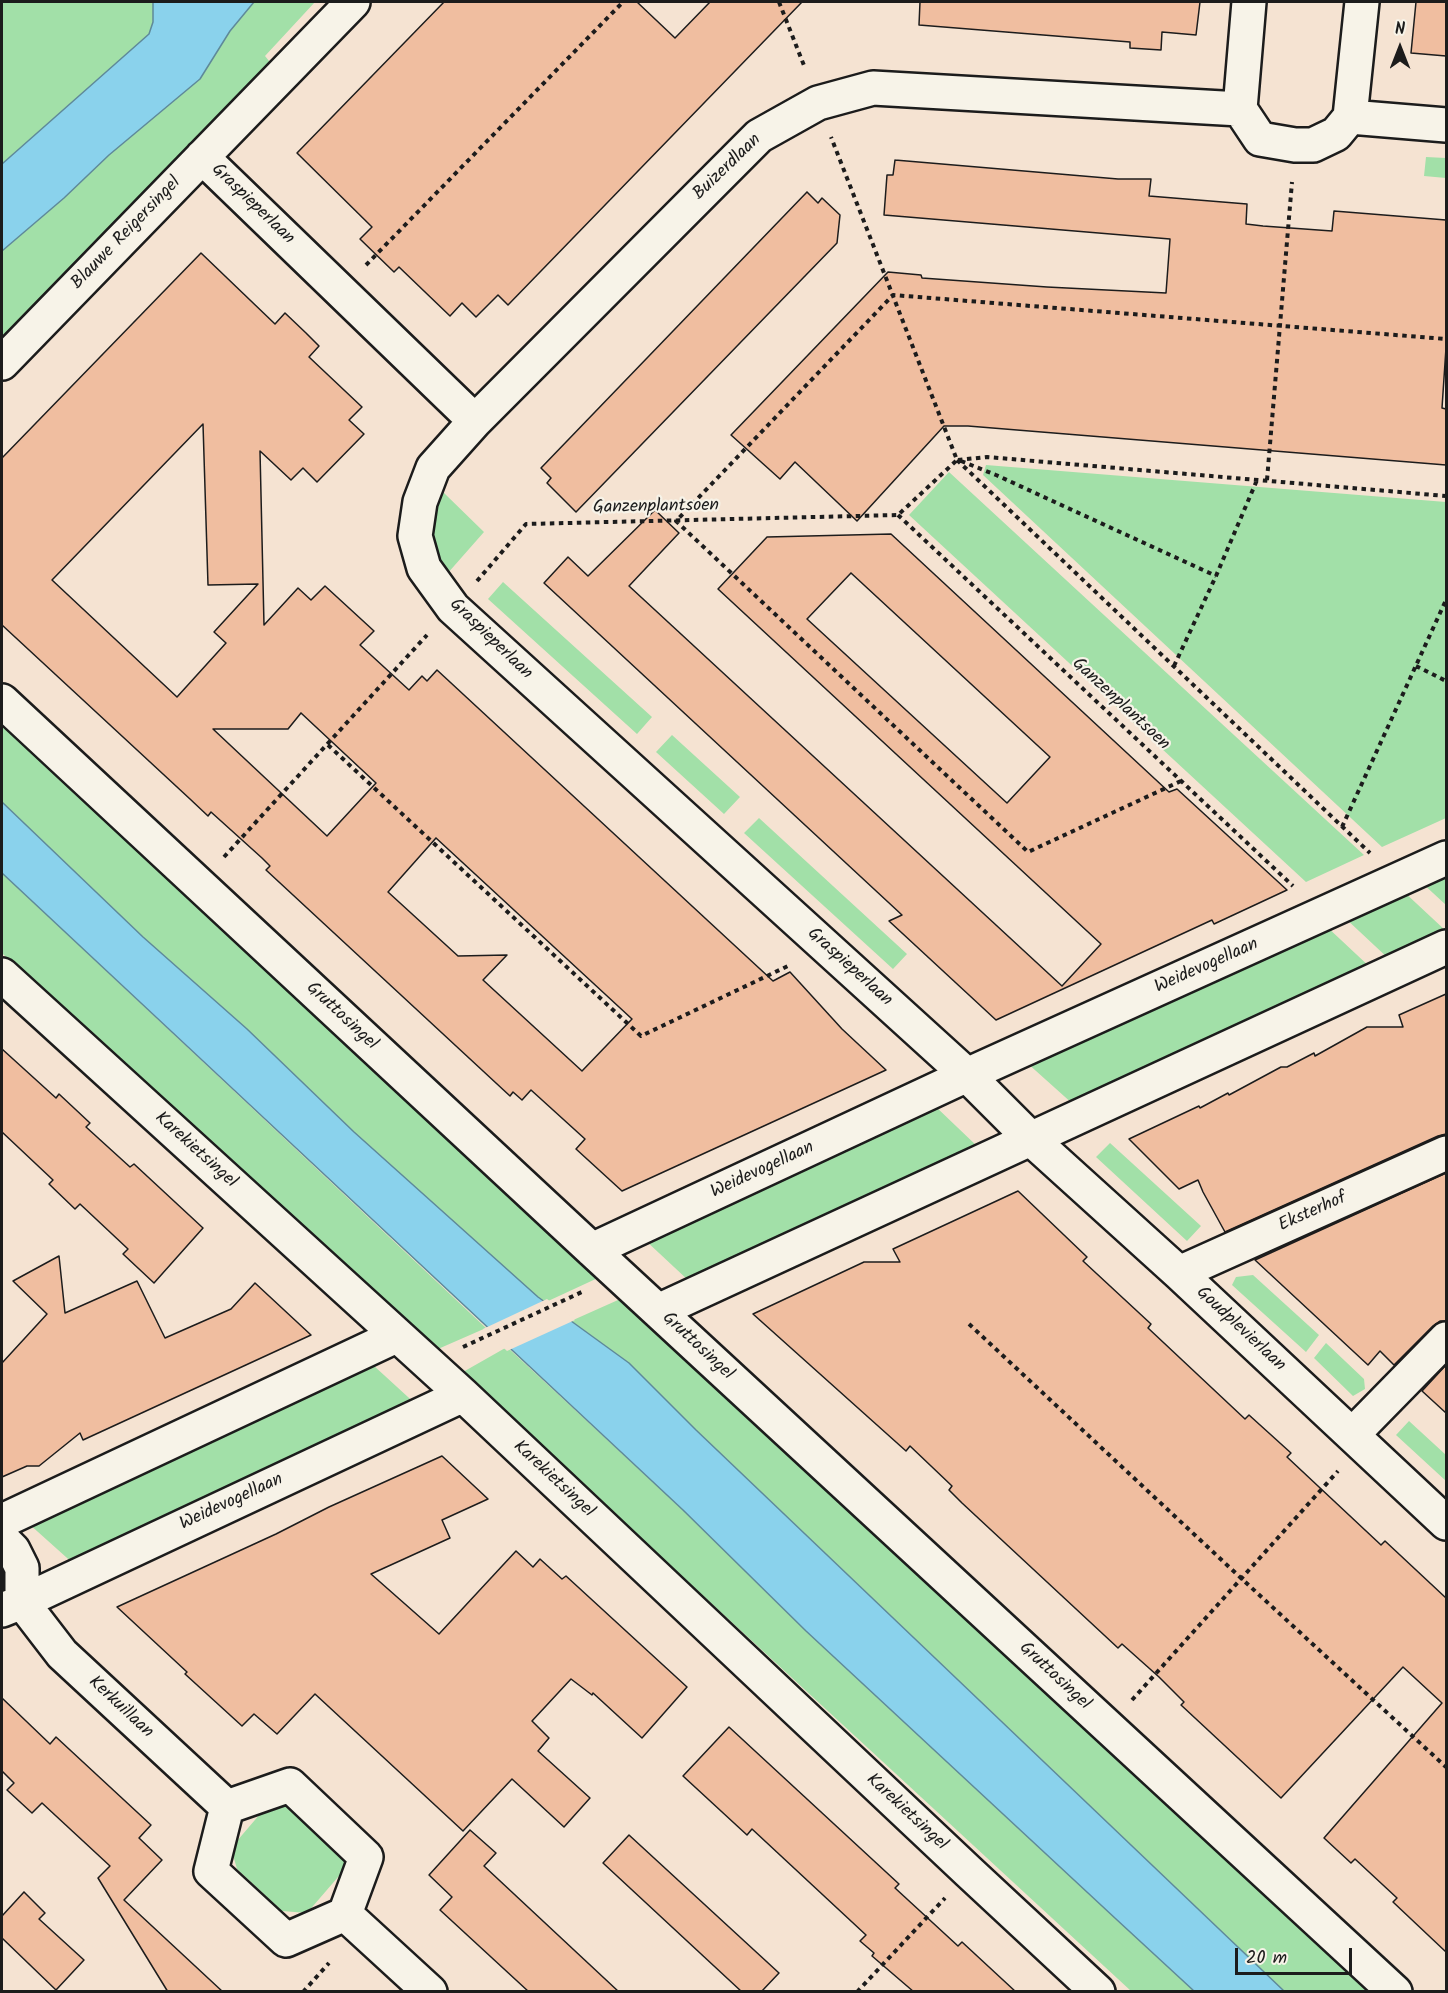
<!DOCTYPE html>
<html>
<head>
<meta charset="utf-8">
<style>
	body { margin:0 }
	#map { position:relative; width:1448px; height:1993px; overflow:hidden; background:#f5e3d2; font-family:Kalam,sans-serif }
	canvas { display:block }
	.frame { position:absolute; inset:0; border:3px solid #1c1c1c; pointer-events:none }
	.north { position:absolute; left:1370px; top:18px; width:60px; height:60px; -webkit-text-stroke:4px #f7f3e8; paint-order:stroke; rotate:0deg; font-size:16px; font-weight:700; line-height:24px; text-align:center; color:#1c1c1c }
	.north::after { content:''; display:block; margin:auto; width:21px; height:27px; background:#1c1c1c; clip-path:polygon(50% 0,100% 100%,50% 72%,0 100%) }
	.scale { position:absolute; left:1235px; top:1948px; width:117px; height:27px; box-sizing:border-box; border:3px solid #1c1c1c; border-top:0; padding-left:8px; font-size:18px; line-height:21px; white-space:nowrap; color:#1c1c1c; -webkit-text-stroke:4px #f7f3e8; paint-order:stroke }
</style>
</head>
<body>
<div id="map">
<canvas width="1448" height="1993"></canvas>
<div class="frame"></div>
<div class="north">N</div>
<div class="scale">20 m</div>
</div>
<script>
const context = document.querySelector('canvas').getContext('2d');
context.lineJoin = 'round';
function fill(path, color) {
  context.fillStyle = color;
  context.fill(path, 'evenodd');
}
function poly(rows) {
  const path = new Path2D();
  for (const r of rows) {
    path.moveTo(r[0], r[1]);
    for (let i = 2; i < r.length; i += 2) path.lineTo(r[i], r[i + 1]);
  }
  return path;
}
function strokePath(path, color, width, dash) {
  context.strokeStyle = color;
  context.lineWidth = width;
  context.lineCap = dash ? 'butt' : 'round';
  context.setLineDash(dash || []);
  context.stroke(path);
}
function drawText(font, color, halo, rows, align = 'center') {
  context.font = font + ' Kalam,sans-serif';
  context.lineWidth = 4.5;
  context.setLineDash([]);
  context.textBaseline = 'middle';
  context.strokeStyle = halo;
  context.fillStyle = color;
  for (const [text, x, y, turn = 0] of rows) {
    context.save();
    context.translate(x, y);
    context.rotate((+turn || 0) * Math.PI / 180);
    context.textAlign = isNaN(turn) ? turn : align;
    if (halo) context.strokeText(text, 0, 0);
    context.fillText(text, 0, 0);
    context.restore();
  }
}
const green = poly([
	[4,2,153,2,153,22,150,34,2,164,2,4],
	[254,2,315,2,265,56,274,67,2,348,2,251,64,198,109,155,200,79,230,31],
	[1426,157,1446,158,1446,178,1424,176],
	[986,465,1446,502,1446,818,1382,847,983,475],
	[949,472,1364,855,1306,882,909,515],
	[443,492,484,532,447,574,433,554,430,529,432,508],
	[503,582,652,717,637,734,488,599],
	[2,719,600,1277,546,1302,538,1298,354,1132,247,1029,143,937,2,802],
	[672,735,740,797,724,814,656,752],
	[759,818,907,954,893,969,744,833],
	[1446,869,1446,905,1420,881],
	[2,873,486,1328,438,1349,434,1348,14,965,2,953],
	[1402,890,1446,931,1446,934,1390,960,1344,917],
	[1325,925,1372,969,1074,1105,1026,1062],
	[934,1105,979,1148,689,1281,644,1239],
	[1110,1143,1201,1226,1187,1241,1096,1157],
	[1253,1275,1319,1335,1306,1352,1232,1285,1236,1277],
	[627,1296,721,1383,1369,1991,1284,1991,696,1430,629,1363,571,1321],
	[1326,1343,1364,1379,1365,1389,1353,1396,1314,1358],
	[507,1347,683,1510,806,1631,1194,1991,1131,1991,463,1374,463,1372],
	[373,1365,420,1408,76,1566,28,1523],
	[1409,1421,1446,1455,1446,1481,1396,1435],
	[284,1803,343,1855,345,1869,307,1913,282,1911,237,1869,231,1848,266,1807]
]);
const water = poly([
	[153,2,254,2,230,31,200,79,109,155,64,198,2,251,2,164,149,34,153,22,153,2],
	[2,802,143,937,247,1029,354,1132,538,1297,629,1363,696,1430,1284,1991,1194,1991,1116,1919,806,1631,683,1510,2,873,2,802]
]);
const pier = poly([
	[547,1299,575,1320,507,1351,483,1329]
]);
const building = poly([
	[444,2,637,2,675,38,710,2,802,2,508,305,498,295,476,317,462,303,450,316,399,267,394,272,360,239,372,227,297,153,444,2],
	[920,2,1200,2,1196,35,1162,32,1161,50,1130,48,1130,42,919,25,920,2],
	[1416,2,1446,2,1446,56,1411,53,1416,2],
	[895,160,1118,179,1151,179,1149,196,1247,204,1246,224,1263,226,1332,231,1334,211,1446,220,1446,348,1442,408,1446,409,1446,465,968,426,944,426,857,521,795,462,780,479,731,435,888,272,921,275,922,278,1047,287,1166,293,1170,239,884,215,887,175,893,175,895,160],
	[807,192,818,203,822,198,840,215,837,243,576,512,547,483,551,478,541,468,807,192],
	[201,253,275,324,285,313,306,333,319,346,309,357,362,407,349,420,364,434,317,482,303,468,291,480,260,451,264,625,298,588,311,600,325,586,374,631,360,645,409,690,422,676,427,681,437,670,773,981,790,972,842,1029,886,1070,622,1191,576,1149,585,1139,531,1090,522,1100,513,1092,510,1096,266,870,270,866,262,858,211,812,208,816,190,799,2,625,2,458,201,253],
	[203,424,208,585,258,584,214,632,226,643,177,697,52,580,203,424],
	[301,713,376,783,327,836,213,729,288,729,301,713],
	[436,838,632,1019,582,1071,483,980,507,955,458,956,388,892,436,838],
	[655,510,679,533,629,586,1062,986,1101,944,718,589,767,537,891,534,1169,792,1177,789,1287,890,1214,924,1212,920,996,1020,889,921,902,915,544,583,568,557,588,576,655,510],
	[851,573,1050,757,1007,803,807,619,851,573],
	[1446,994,1446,1134,1438,1136,1225,1232,1203,1192,1198,1180,1179,1189,1129,1139,1199,1106,1200,1108,1228,1093,1229,1095,1281,1067,1287,1067,1314,1053,1315,1056,1367,1027,1403,1027,1399,1015,1446,994],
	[2,1049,56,1098,59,1094,90,1123,86,1127,130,1167,134,1164,203,1228,154,1283,123,1254,128,1249,80,1204,75,1209,49,1184,53,1180,2,1132,2,1049],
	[1446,1173,1446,1321,1440,1321,1433,1326,1394,1365,1380,1351,1368,1365,1255,1260,1446,1173],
	[1018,1191,1087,1257,1083,1261,1151,1324,1148,1328,1245,1419,1249,1415,1291,1453,1287,1457,1381,1545,1385,1541,1446,1598,1446,1952,1393,1902,1397,1898,1355,1859,1351,1863,1324,1838,1442,1703,1403,1667,1281,1798,1181,1705,1184,1702,1159,1677,1122,1644,1118,1648,962,1503,949,1490,952,1486,910,1446,906,1451,753,1314,864,1262,900,1262,893,1249,1018,1191],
	[59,1256,65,1313,137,1281,165,1338,231,1309,255,1283,311,1335,83,1440,80,1433,39,1466,27,1466,2,1477,2,1363,47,1314,13,1281,59,1256],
	[1446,1365,1446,1413,1422,1391,1446,1365],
	[442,1456,488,1499,442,1520,450,1538,371,1574,439,1634,516,1551,533,1567,540,1559,562,1579,566,1576,687,1687,642,1738,593,1693,592,1695,571,1679,532,1721,549,1738,538,1751,590,1798,564,1827,512,1779,463,1831,315,1694,277,1734,254,1714,242,1726,185,1674,187,1672,117,1607,276,1534,329,1507,442,1456],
	[2,1698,50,1744,56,1737,151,1825,139,1838,162,1860,124,1900,223,1992,168,1992,98,1878,110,1866,42,1803,32,1813,7,1790,14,1783,2,1771,2,1698],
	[729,1727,899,1884,895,1888,958,1946,962,1942,1016,1992,914,1992,872,1956,874,1953,860,1941,866,1935,752,1829,747,1835,683,1776,729,1727],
	[470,1830,496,1853,484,1866,619,1992,529,1992,440,1910,452,1897,429,1875,470,1830],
	[629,1835,779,1973,761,1992,742,1992,603,1863,629,1835],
	[24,1892,45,1913,39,1919,84,1960,56,1990,2,1938,2,1916,24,1892]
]);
const path = poly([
	[779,2,805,68],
	[366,265,623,2],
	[957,460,1370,853],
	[958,460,987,457,1446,496],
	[961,461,996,475,1216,576],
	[1267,480,1292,182],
	[898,515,1293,886],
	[477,581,526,524,898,515,957,460,831,137],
	[1174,666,1216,576,1257,480],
	[1416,666,1446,681],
	[328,745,641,1036,790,965],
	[1181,781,1028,852,676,521,893,295,1446,339],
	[1342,827,1446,600],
	[224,857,427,635],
	[969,1324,1242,1579,1446,1767],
	[463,1347,584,1291],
	[1132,1700,1338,1471],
	[303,1992,329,1963],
	[857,1992,945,1898]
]);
const minor = poly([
	[1240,109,1249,2],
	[1350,117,1362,2],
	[202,157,475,421,433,468,420,502,415,536,424,568,453,608,967,1075,1031,1139,1179,1273,1446,1523],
	[2,363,353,2],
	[475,421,759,136,818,103,873,88,1240,109,1260,139,1295,145,1313,145,1336,134,1350,117,1446,125],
	[2,701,592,1250,1395,1992],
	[2,975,463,1395,969,1872,1098,1992],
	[592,1250,967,1075,1446,858],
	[1179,1273,1446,1153],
	[658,1311,1446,947],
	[1352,1435,1446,1339],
	[2,1521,396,1336],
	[2,1539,13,1550,22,1568,22,1602,62,1654,227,1807],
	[2,1610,22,1602,463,1395],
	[290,1785,366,1857,345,1914,286,1940,211,1871,227,1807,290,1785],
	[345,1914,430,1992]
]);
const streetNames = [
	["Buizerdlaan",728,168,-44],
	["Graspieperlaan",252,205,44],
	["Blauwe Reigersingel",127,234,-46],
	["Ganzenplantsoen",656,508,-1],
	["Graspieperlaan",490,640,44],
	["Ganzenplantsoen",1120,705,43],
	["Weidevogellaan",1207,967,-24],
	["Graspieperlaan",849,968,42],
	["Gruttosingel",341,1017,43],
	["Karekietsingel",195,1151,42],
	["Weidevogellaan",763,1171,-25],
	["Eksterhof",1313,1213,-24],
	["Goudplevierlaan",1240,1330,43],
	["Gruttosingel",697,1347,43],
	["Karekietsingel",553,1480,43],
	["Weidevogellaan",232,1503,-25],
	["Gruttosingel",1054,1677,43],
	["Kerkuillaan",120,1708,43],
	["Karekietsingel",906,1813,43]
];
fill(green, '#a2e0a8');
fill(water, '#8ad2ec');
strokePath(water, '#5e8999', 1.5);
fill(pier, '#f5e3d2');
fill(building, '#f0bea0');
strokePath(building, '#1c1c1c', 1.5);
strokePath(minor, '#1c1c1c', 38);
strokePath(path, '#1c1c1c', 4, [4.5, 4.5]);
strokePath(minor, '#f7f3e8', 33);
drawText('18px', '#1c1c1c', '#f7f3e8', streetNames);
</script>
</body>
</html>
